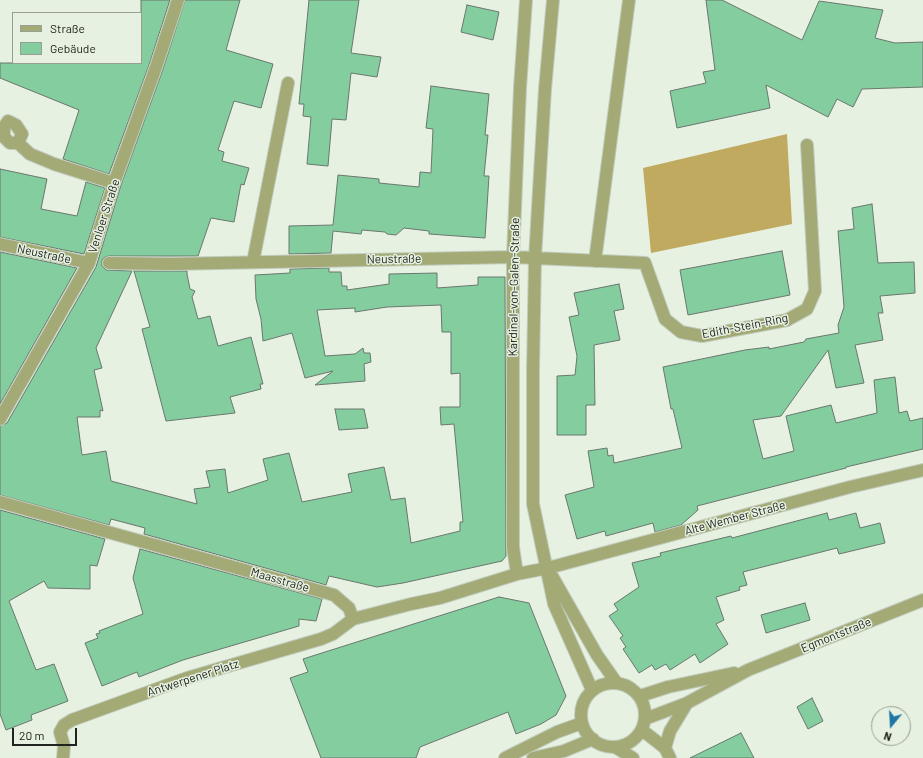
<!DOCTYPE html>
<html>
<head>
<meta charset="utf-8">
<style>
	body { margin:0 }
	#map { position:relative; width:923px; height:758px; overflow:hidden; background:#e6f1e1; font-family:Barlow,sans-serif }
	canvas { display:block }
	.legend { position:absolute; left:12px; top:12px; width:130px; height:52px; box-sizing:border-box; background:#e6f1e1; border:1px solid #979f93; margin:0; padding:5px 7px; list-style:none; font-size:12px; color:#20241e }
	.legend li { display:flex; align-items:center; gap:8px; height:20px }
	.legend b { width:20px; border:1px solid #979f93 }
	.north { position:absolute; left:871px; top:706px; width:40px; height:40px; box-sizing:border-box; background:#e6f1e1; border:1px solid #979f93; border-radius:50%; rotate:198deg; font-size:11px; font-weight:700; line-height:16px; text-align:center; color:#20241e }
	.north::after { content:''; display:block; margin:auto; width:14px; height:18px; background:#1f76a5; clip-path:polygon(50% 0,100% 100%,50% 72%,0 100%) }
	.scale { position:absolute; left:12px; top:728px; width:65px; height:18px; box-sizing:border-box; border:2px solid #20241e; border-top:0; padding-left:5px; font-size:12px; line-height:14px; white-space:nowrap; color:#20241e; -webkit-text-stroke:3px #e6f1e1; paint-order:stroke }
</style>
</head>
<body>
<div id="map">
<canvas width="923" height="758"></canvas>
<ul class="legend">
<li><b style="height:5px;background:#a3aa76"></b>Straße</li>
<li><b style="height:11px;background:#84cd9f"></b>Gebäude</li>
</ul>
<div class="north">N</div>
<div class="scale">20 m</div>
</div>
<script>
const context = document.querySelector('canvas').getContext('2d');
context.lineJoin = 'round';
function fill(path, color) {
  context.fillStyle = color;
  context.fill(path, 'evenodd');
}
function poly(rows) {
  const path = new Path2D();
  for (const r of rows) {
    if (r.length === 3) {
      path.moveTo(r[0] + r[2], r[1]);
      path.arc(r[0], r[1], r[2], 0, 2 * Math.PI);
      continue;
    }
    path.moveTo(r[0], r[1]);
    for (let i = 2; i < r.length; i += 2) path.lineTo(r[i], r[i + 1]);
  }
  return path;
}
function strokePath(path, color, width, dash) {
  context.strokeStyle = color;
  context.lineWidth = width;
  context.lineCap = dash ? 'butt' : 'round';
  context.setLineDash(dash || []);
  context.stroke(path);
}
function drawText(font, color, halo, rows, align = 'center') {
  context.font = font + ' Barlow,sans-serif';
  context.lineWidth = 3;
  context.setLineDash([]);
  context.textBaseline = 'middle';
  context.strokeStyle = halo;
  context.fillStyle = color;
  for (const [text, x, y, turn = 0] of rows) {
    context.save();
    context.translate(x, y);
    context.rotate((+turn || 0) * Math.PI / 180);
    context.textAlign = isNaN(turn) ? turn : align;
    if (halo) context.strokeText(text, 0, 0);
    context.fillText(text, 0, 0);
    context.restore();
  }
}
const forest = poly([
	[787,134,792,224,651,253,643,168]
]);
const building = poly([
	[141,0,170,0,149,65,109,174,63,159,79,110,0,78,0,63,141,63,141,0],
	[185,0,240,0,226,50,273,64,261,108,234,101,218,150,224,152,222,161,249,168,244,185,241,184,234,222,211,218,198,256,109,256,105,257,102,260,102,266,106,270,132,271,96,348,102,368,94,370,103,411,100,410,100,417,77,417,82,455,106,451,111,481,197,504,194,489,210,487,206,471,225,469,228,493,268,480,263,459,289,453,302,502,352,492,348,474,384,467,391,500,405,498,411,543,460,531,460,522,463,522,454,424,441,425,440,407,460,407,460,373,451,374,451,332,442,332,441,305,387,307,355,312,355,308,317,310,325,356,355,354,363,348,364,353,370,353,371,362,364,364,365,381,315,385,333,371,305,378,292,333,263,341,261,319,256,299,255,275,290,273,290,269,329,268,329,272,341,272,342,286,347,286,347,290,389,284,389,274,437,273,437,288,478,285,478,277,505,277,506,556,502,561,403,583,377,587,329,576,326,585,144,534,145,528,111,519,109,525,0,495,0,426,7,423,96,267,121,185,163,69,185,0],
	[309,0,359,0,351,53,381,57,377,77,351,73,346,120,332,119,328,166,307,164,311,117,303,116,304,104,299,104,309,0],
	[706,0,722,0,802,40,819,1,883,10,875,38,895,43,923,42,923,87,862,89,853,107,837,99,828,117,766,85,770,108,677,128,670,91,706,83,703,72,715,70,706,0],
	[467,5,499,12,493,40,461,32,467,5],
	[431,86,489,94,485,135,488,135,484,176,489,176,485,238,429,234,429,231,404,228,396,235,387,234,385,232,362,230,361,234,333,231,331,253,289,254,289,226,333,225,338,175,379,179,379,183,419,187,420,172,431,173,433,129,426,128,431,86],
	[0,169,47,179,41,209,77,216,86,182,105,188,84,254,0,237,0,169],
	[872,204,878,263,914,262,915,293,880,296,883,313,878,313,883,340,855,345,864,383,836,388,828,350,781,416,753,420,763,459,794,451,786,416,831,405,836,423,877,413,874,380,895,377,899,413,907,411,910,421,923,418,923,449,846,467,846,468,697,506,698,510,681,525,655,532,653,523,606,536,605,531,577,539,565,495,594,487,588,451,607,448,608,456,613,455,614,463,682,448,673,409,671,409,663,367,745,350,769,347,769,349,804,342,806,339,839,333,838,325,844,307,838,231,854,229,852,208,872,204],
	[782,251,790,295,688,315,680,270,782,251],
	[0,252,77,268,0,404,0,252],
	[134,271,187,271,187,274,190,289,195,291,192,297,198,319,210,316,218,346,251,337,263,384,260,384,261,389,230,397,235,413,166,421,142,329,150,327,134,271],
	[619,284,624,309,614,311,620,340,594,345,595,405,586,405,586,435,557,435,557,376,575,375,577,356,569,317,579,315,574,293,619,284],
	[335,409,364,409,368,428,339,430,335,409],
	[0,510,105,539,97,566,90,565,90,589,48,588,44,581,9,601,36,670,54,664,68,701,31,715,32,720,6,730,0,714,0,510],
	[827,513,829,520,856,513,860,528,880,523,885,543,839,554,837,548,743,572,747,585,739,587,740,590,716,597,724,620,716,624,728,644,700,663,695,654,670,670,666,664,655,670,652,665,639,673,623,649,626,647,620,638,623,636,609,616,618,610,614,604,639,587,632,563,661,556,660,553,731,536,732,538,827,513],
	[140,549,322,599,316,621,299,619,299,626,183,660,139,677,137,672,102,686,85,643,98,638,96,634,100,633,99,631,143,614,133,578,140,549],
	[499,597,529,603,566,696,556,715,541,724,516,734,508,712,420,747,416,758,321,758,290,678,308,672,303,659,499,597],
	[805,603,810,620,766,633,761,615,805,603],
	[812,698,823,721,808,729,797,707,812,698],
	[741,733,754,758,690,758,741,733]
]);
const minor = poly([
	[553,0,545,89,535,258,533,370,533,504,554,604,592,690],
	[18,143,22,134,16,125,8,121,4,127,4,137,10,143,18,143,30,154,54,164,114,183],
	[0,244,89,263],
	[595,261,629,0],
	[253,262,288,83],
	[109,263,171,264,513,257,645,263,665,319,681,332,702,336,787,320,807,309,815,291,807,145],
	[0,419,89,263,114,183,156,67,178,0],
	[0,502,334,595,349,608,353,619],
	[517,574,513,547,513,257,520,88,526,0],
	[552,576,597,655,616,682],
	[613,715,32],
	[640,696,668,687,734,673],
	[645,719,687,703,748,670,923,600],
	[642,730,665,748,670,758],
	[615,747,633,758],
	[665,748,670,731,687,703],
	[63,758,64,746,60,732,64,725,72,720,187,678,321,639,333,634,353,619,411,604,440,598,517,574,548,568,850,487,923,470],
	[505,758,557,732,582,723],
	[533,758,564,751,593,739]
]);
const streetNames = [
	["Venloer Straße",104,216,-72],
	["Neustraße",44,254,12],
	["Neustraße",394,259,-1],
	["Kardinal-von-Galen-Straße",514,287,-89],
	["Edith-Stein-Ring",745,326,-11],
	["Alte Wember Straße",735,518,-15],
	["Maasstraße",280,580,16],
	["Egmontstraße",836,635,-22],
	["Antwerpener Platz",193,678,-18]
];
fill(forest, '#c0aa5f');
fill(building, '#84cd9f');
strokePath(building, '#69776d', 1);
strokePath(minor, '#c2ccbe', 14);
strokePath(minor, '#a3aa76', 12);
drawText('12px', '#20241e', '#e6f1e1', streetNames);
</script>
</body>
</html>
